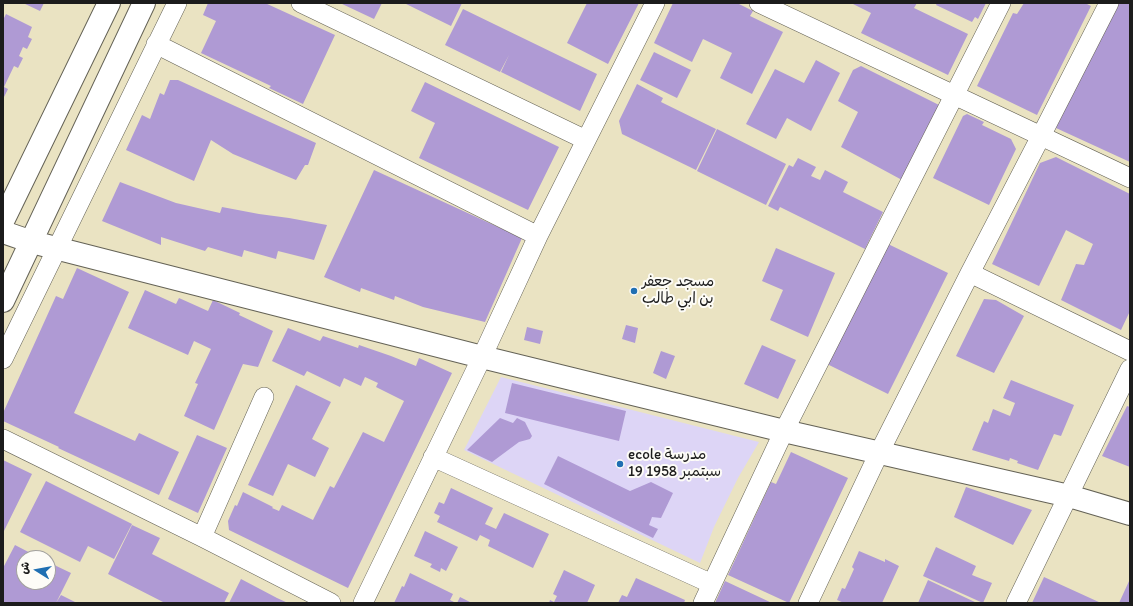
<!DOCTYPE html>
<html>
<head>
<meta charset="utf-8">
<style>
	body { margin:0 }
	#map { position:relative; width:1133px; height:606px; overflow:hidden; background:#eae3c2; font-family:Itim,"Playpen Sans Arabic",sans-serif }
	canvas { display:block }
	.frame { position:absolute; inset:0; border:4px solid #1c1c1c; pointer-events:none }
	.north { position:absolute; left:16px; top:550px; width:40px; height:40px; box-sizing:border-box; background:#fdfcf7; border:1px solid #a3a29f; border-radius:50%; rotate:281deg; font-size:11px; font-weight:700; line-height:16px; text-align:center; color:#1c1c1c }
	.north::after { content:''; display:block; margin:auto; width:14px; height:18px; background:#1f6fb2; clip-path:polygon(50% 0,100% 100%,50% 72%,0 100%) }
</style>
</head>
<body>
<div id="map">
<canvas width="1133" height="606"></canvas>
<div class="frame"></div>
<div class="north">ش</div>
</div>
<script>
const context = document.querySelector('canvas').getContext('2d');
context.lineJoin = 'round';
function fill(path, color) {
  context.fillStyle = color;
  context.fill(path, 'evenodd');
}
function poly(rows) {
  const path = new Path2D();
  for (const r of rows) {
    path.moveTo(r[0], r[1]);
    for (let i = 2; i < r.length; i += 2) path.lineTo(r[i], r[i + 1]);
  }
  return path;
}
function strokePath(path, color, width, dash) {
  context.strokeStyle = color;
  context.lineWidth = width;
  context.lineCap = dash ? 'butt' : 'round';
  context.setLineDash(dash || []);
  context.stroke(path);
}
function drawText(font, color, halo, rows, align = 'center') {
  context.font = font + ' Itim,"Playpen Sans Arabic",sans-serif';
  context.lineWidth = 4;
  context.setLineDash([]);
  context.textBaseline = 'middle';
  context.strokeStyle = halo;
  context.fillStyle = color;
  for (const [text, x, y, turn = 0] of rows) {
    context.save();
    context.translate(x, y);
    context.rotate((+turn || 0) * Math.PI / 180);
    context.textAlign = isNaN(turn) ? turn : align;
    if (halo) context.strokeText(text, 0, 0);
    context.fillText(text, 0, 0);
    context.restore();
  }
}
const built = poly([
	[501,377,759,442,738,478,714,527,700,563,464,450]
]);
const building = poly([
	[23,3,44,3,40,11],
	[208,3,265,3,335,35,303,104,269,88,271,86,201,53,216,21,203,15],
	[340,3,382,3,374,19],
	[404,3,462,3,451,26],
	[587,3,639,3,608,64,567,43],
	[673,3,737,3,753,11,750,16,783,32,752,94,720,78,732,53,703,39,692,62,654,43],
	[851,3,917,3,914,8,968,34,948,75,861,33,871,13],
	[937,3,986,3,978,19,975,17,972,22,936,5],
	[1024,3,1085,3,1091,6,1037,115,977,86,1013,13,1017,14],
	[1116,3,1130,3,1130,162,1056,128],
	[463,9,597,74,580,111,501,72,509,55,500,72,445,45],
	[6,14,32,27,28,37,32,39,27,49,23,47,19,56,23,58,18,68,14,66,4,87,8,89,3,99,3,20],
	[654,52,691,70,677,98,640,80],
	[816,60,840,73,811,131,787,118,776,139,746,124,775,69,804,83],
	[861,66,939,105,902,180,841,147,858,112,838,101,853,70],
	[170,80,178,80,316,143,308,165,305,165,296,180,233,154,211,140,194,181,126,150,142,115,150,119,160,93,164,95],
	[425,82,559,147,528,210,419,158,435,123,411,111],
	[637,84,663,98,661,102,716,129,696,170,622,134,619,121],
	[967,114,984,122,982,125,1011,139,1016,149,989,205,933,178,963,116],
	[717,129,786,164,766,205,697,171],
	[1056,157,1130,194,1130,311,1121,330,1061,300,1076,264,1084,265,1093,244,1066,230,1039,286,992,264,1040,163],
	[798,158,816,167,811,176,820,180,825,170,848,182,843,192,883,212,865,249,780,207,778,211,768,206,789,165,793,167],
	[374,170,522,238,485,322,423,307,395,296,394,300,361,288,360,292,324,277],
	[120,182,176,203,220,213,222,207,259,214,289,218,327,225,314,260,278,251,276,259,244,250,242,257,208,247,205,251,161,237,161,245,102,221],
	[888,244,948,273,903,364,888,394,827,364],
	[776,248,835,273,808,337,770,320,783,290,762,281],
	[77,268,129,292,74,413,135,441,139,433,179,452,159,495,58,448,59,447,3,421,3,413,56,296,63,299],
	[145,290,176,304,179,298,208,311,213,300,240,313,239,315,273,331,258,367,243,364,214,430,184,416,198,384,195,383,211,349,194,341,188,355,128,328],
	[984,299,996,300,1024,316,994,373,956,356],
	[626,325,638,328,635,343,622,339],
	[527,327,543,331,540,344,524,340],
	[288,328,320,341,323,336,358,348,359,345,391,356,416,366,419,358,452,373,348,588,229,530,228,521,235,505,237,506,243,492,273,507,272,508,279,511,282,505,313,520,330,486,334,488,363,432,384,442,404,401,376,387,378,383,365,377,361,386,344,378,340,387,307,371,304,376,272,361],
	[762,345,796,360,778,399,744,384],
	[661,351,675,356,666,379,653,373],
	[1011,380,1074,405,1061,436,1054,434,1038,470,1017,463,1018,461,1010,458,1009,461,972,450,984,421,988,423,993,409,1010,416,1015,403,1003,398],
	[512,383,626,411,619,441,505,413],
	[296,385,331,402,312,439,329,448,315,477,288,464,273,496,248,485],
	[1127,406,1130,407,1130,467,1102,456],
	[500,418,513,423,517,418,525,422,532,436,530,439,519,442,492,462,467,450],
	[197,435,227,448,198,513,168,499],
	[791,452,848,478,789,603,728,575,771,482,776,484],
	[558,456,630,491,651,482,673,493,661,518,652,517,649,525,658,529,653,538,544,484],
	[3,460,32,474,3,533],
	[46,481,132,524,114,559,88,546,80,562,20,532],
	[966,487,1032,510,1013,545,954,517],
	[451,488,493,508,485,524,496,529,504,513,549,534,533,568,488,546,490,540,480,535,477,541,437,522,440,516,434,513,439,502,444,504],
	[132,525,160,538,152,554,229,593,224,603,165,603,108,574],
	[425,531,458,547,446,571,441,568,440,572,430,567,432,564,414,556],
	[15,545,40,558,24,558,24,582,48,582,48,562,71,573,56,603,3,603,3,568],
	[936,547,976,566,972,575,992,583,983,603,923,576],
	[859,551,885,562,885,559,899,566,882,603,844,603,837,600,842,588,845,589,854,569,852,567],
	[564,570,595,585,587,603,549,603,550,600,554,602,557,596,553,594],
	[410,573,453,594,450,600,456,603,394,603,402,586,404,587],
	[1044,577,1101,603,1032,603],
	[636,578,685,600,684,603,618,603,622,595,627,597],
	[241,579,277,598,288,603,229,603],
	[1130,579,1130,603,1119,603],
	[928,580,977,603,918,603],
	[725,581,772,603,715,603],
	[61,595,77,603,56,603],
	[460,597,472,603,457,603]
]);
const street = poly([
	[301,3,586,140],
	[759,3,1130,178],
	[156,44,538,236],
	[970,273,1130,351],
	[3,359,177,3],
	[3,439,202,537,331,603],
	[433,457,712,584],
	[202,537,264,397],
	[363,603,482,357,538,236,655,3],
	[703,603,784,431,1001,3],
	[808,603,879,453,970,273,1041,136,1109,3],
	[1016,603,1130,369]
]);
const secondary = poly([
	[3,221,109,3],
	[3,232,32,242,482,357,784,431,1069,496,1130,514],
	[3,301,144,3]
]);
const markers = [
	[634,291,4,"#1f6fb2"],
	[620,464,4,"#1f6fb2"]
];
const poiNames = [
	["مسجد جعفر",642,282],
	["بن ابي طالب",642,299],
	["ecole مدرسة",628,455],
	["19 سبتمبر 1958",628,472]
];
fill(built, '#ddd5f6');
fill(building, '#af9ad4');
strokePath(street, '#646256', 20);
strokePath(secondary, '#646256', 24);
strokePath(street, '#fff', 19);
strokePath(secondary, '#fff', 22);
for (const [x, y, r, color] of markers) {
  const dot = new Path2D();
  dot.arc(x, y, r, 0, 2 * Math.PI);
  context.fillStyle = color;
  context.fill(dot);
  strokePath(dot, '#fdfcf7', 1.5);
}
drawText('15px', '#1c1c1c', '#fdfcf7', poiNames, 'left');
</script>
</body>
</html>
